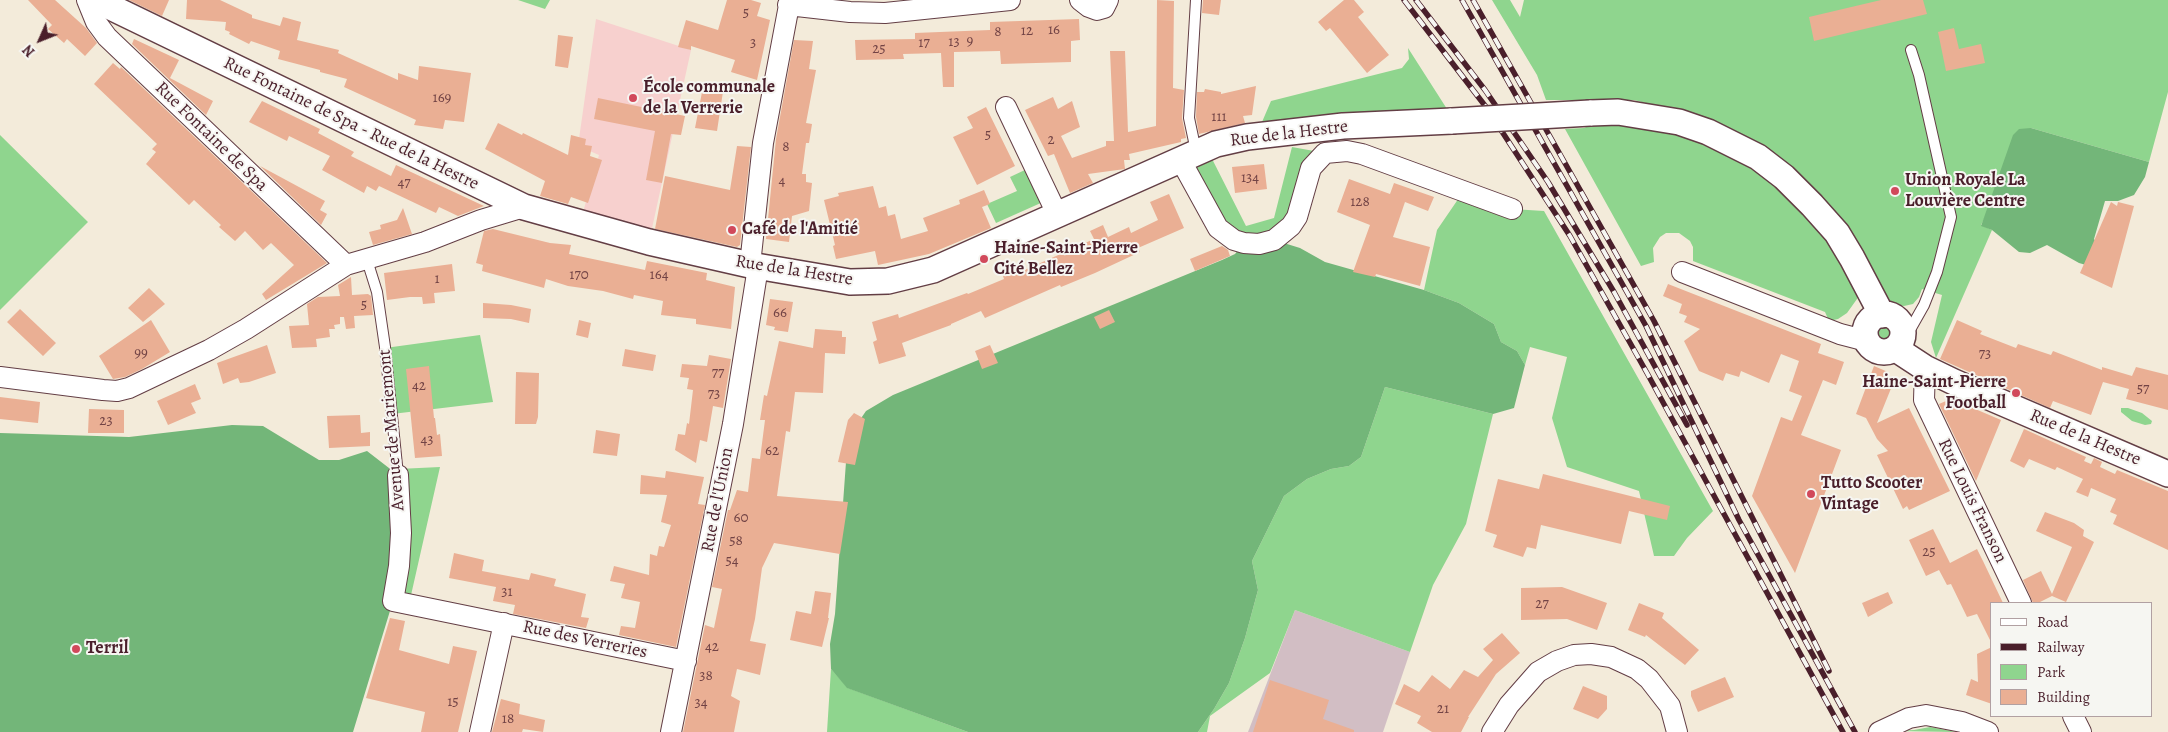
<!DOCTYPE html>
<html>
<head>
<meta charset="utf-8">
<style>
	body { margin:0 }
	#map { position:relative; width:2168px; height:732px; overflow:hidden; background:#f3ebda; font-family:Alegreya,serif }
	canvas { display:block }
	.legend { position:absolute; left:1990px; top:602px; width:162px; height:115px; box-sizing:border-box; background:#f6f6f2; border:1px solid #b1a0a2; margin:0; padding:6px 9px; list-style:none; font-size:15px; color:#4a1f2b }
	.legend li { display:flex; align-items:center; gap:10px; height:25px }
	.legend b { width:25px; border:1px solid #b1a0a2 }
	.north { position:absolute; left:15px; top:15px; width:50px; height:50px; -webkit-text-stroke:4px #f6f6f2; paint-order:stroke; rotate:226deg; font-size:14px; font-weight:700; line-height:20px; text-align:center; color:#4a1f2b }
	.north::after { content:''; display:block; margin:auto; width:18px; height:22px; background:#4a1f2b; clip-path:polygon(50% 0,100% 100%,50% 72%,0 100%) }
</style>
</head>
<body>
<div id="map">
<canvas width="2168" height="732"></canvas>
<ul class="legend">
<li><b style="height:6px;background:#fff"></b>Road</li>
<li><b style="height:6px;background:#4a1f2b"></b>Railway</li>
<li><b style="height:14px;background:#8fd58e"></b>Park</li>
<li><b style="height:14px;background:#eaaf94"></b>Building</li>
</ul>
<div class="north">N</div>
</div>
<script>
const context = document.querySelector('canvas').getContext('2d');
context.lineJoin = 'round';
function fill(path, color) {
  context.fillStyle = color;
  context.fill(path, 'evenodd');
}
function poly(rows) {
  const path = new Path2D();
  for (const r of rows) {
    if (r.length === 3) {
      path.moveTo(r[0] + r[2], r[1]);
      path.arc(r[0], r[1], r[2], 0, 2 * Math.PI);
      continue;
    }
    path.moveTo(r[0], r[1]);
    for (let i = 2; i < r.length; i += 2) path.lineTo(r[i], r[i + 1]);
  }
  return path;
}
function strokePath(path, color, width, dash) {
  context.strokeStyle = color;
  context.lineWidth = width;
  context.lineCap = dash ? 'butt' : 'round';
  context.setLineDash(dash || []);
  context.stroke(path);
}
function drawText(font, color, halo, rows, align = 'center') {
  context.font = font + ' Alegreya,serif';
  context.lineWidth = 4;
  context.setLineDash([]);
  context.textBaseline = 'middle';
  context.strokeStyle = halo;
  context.fillStyle = color;
  for (const [text, x, y, turn = 0] of rows) {
    context.save();
    context.translate(x, y);
    context.rotate((+turn || 0) * Math.PI / 180);
    context.textAlign = isNaN(turn) ? turn : align;
    if (halo) context.strokeText(text, 0, 0);
    context.fillText(text, 0, 0);
    context.restore();
  }
}
const built = poly([
	[596,19,691,50,649,242,580,223,599,155,578,146]
]);
const industrial = poly([
	[1295,610,1410,652,1383,732,1248,732]
]);
const green = poly([
	[518,0,550,0,545,9],
	[1492,0,1510,0,1520,17,1524,0,2168,0,2168,92,2149,162,2031,128,1981,225,1992,230,1936,358,1931,342,1942,295,1922,289,1919,297,1913,304,1904,306,1894,305,1861,286,1857,299,1847,313,1838,319,1829,321,1825,312,1693,261,1693,247,1690,241,1679,233,1666,233,1660,237,1653,248,1654,262,1641,266,1565,129,1584,128,1618,112,1665,108,1634,100,1546,100,1537,75],
	[1408,48,1447,109,1256,136,1271,101,1402,68,1409,59],
	[0,135,88,222,0,310],
	[1206,147,1246,226,1274,218,1292,147,1325,153,1291,226,1234,240,1180,159],
	[1027,169,1043,202,996,223,987,204,1017,191,1010,177],
	[1463,192,1512,209,1544,211,1713,511,1687,538,1674,556,1654,556,1639,491,1567,467,1552,418,1567,357,1530,347,1525,365,1517,351,1501,342,1494,324,1459,303,1424,290,1437,230],
	[1885,334,10],
	[480,335,493,402,392,414,385,348],
	[1385,387,1493,414,1466,524,1433,585,1410,652,1295,610,1270,673,1210,716,1207,732,1198,732,1214,709,1229,683,1245,638,1258,590,1252,561,1284,496,1307,479,1331,469,1349,466,1361,457],
	[2121,408,2128,408,2142,413,2152,421,2151,424,2145,425,2132,421,2121,412],
	[440,467,409,604,393,601,398,469],
	[831,669,848,688,968,732,827,732],
	[1930,727,1956,732,1896,731,1914,730]
]);
const forest = poly([
	[2031,128,2149,162,2145,177,2134,195,2118,201,2105,201,2094,239,2098,245,2093,267,2079,263,2047,245,2030,253,2019,252,1992,230,1981,226,2013,135,2019,129],
	[1274,240,1300,248,1325,262,1424,290,1459,303,1494,324,1501,342,1517,351,1525,365,1514,408,1493,414,1385,387,1361,457,1349,466,1331,469,1307,479,1284,496,1252,561,1258,590,1245,638,1229,683,1214,709,1198,732,968,732,847,688,831,669,830,644,835,614,846,462,851,433,866,411,893,395,1222,260,1235,254,1244,243],
	[232,425,263,426,319,460,339,460,367,451,398,475,393,601,353,732,0,732,0,433,129,437]
]);
const building = poly([
	[28,0,55,0,86,28,97,43,85,56,67,39,64,43,48,29,52,25],
	[129,0,169,0,162,16],
	[187,0,220,0,252,15,252,18,280,26,283,17,301,22,297,40,339,50,338,53,398,80,398,73,418,80,419,66,471,73,464,122,445,120,443,129,414,125,416,120,344,87,347,79,320,72,320,70,278,59,280,51,251,41,249,44,229,34,230,32,225,30,226,22,186,19],
	[727,0,751,0,761,3,757,16,770,20,757,80,731,72,735,60,691,46,691,50,678,47,686,20,718,30],
	[1157,0,1174,1,1173,88,1184,90,1182,118,1186,138,1181,139,1181,142,1129,154,1130,160,1124,160,1125,169,1088,174,1093,183,1070,193,1054,154,1048,156,1025,110,1053,97,1058,109,1072,101,1080,127,1061,136,1072,158,1106,146,1106,141,1114,141,1110,51,1125,51,1128,132,1156,126],
	[1203,0,1221,0,1219,15,1202,13],
	[1344,0,1354,0,1364,12,1358,17,1389,55,1367,73,1330,28,1326,31,1318,22],
	[1881,0,1923,0,1927,14,1814,41,1809,17],
	[1079,19,1080,40,1071,41,1071,62,1001,64,1000,51,954,52,954,87,943,87,941,53,903,54,904,59,856,60,855,40,915,39,915,33,990,30,990,22],
	[1954,28,1959,49,1981,44,1985,63,1946,71,1938,32],
	[558,35,573,37,568,68,555,66],
	[134,39,179,60,170,78,213,101,206,115,132,44],
	[794,40,813,41,809,69,816,70,806,123,812,124,809,143,806,143,802,174,806,174,806,182,812,183,809,211,792,216,789,242,766,239,776,139],
	[113,63,120,69,121,67,327,263,266,300,262,294,294,265,271,243,263,250,245,231,235,241,219,227,221,225,194,200,189,205,146,164,156,152,152,149,157,144,94,84],
	[704,82,724,85,717,131,695,128],
	[1256,86,1252,115,1243,116,1245,123,1199,134,1196,117,1197,92,1204,92,1205,89,1221,92,1221,94],
	[598,98,685,116,681,135,671,134,662,183,646,180,655,131,594,119],
	[262,101,320,129,318,133,354,152,351,156,391,176,396,165,484,206,458,216,439,207,436,213,379,186,376,191,367,186,364,193,322,170,330,156,289,136,287,141,249,122],
	[986,107,1015,166,977,185,953,137,973,128,967,117],
	[498,123,522,135,523,133,568,155,571,135,586,139,585,145,592,146,590,156,602,160,588,203,571,197,568,204,540,196,545,181,485,149],
	[737,146,751,147,740,245,737,247,655,229,665,176,730,190],
	[1264,164,1267,189,1235,193,1232,167],
	[260,166,325,201,320,210,327,214,321,225],
	[1349,179,1390,194,1394,183,1434,197,1428,211,1405,202,1393,237,1430,247,1420,286,1376,274,1375,277,1353,272,1370,225,1337,212],
	[873,186,879,208,886,206,888,216,895,214,901,239,928,231,923,218,960,204,959,200,984,190,990,204,982,207,991,228,929,254,878,265,875,251,836,259,833,246,835,245,824,200,839,196,838,193],
	[1169,194,1184,228,1138,248,1140,252,1095,273,1061,287,1060,285,985,318,981,311,951,324,951,325,902,343,906,356,879,364,873,342,877,340,872,322,898,314,899,318,967,293,968,294,1004,279,1003,276,1017,270,1018,273,1094,239,1090,231,1103,225,1108,237,1129,227,1131,233,1158,220,1150,202],
	[2111,202,2117,206,2118,202,2134,206,2112,288,2080,273],
	[403,208,412,234,373,245,369,232,381,229,380,225,397,220],
	[493,229,550,243,571,245,569,254,645,270,647,261,707,273,706,280,735,287,731,329,696,324,696,319,661,315,663,301,634,295,633,299,603,291,568,286,546,279,544,288,482,271,483,265,476,263,484,231],
	[1222,246,1228,250,1230,256,1195,271,1190,259],
	[452,264,455,291,434,293,435,303,423,304,422,297,410,297,387,300,384,273],
	[351,277,352,295,368,294,371,296,373,315,354,316,355,328,346,329,344,317,340,317,340,324,334,325,335,329,329,329,330,337,316,339,317,347,292,348,289,326,309,325,307,304,318,297,340,296,338,285],
	[1668,284,1821,344,1818,353,1844,362,1836,385,1823,380,1801,435,1841,450,1795,573,1752,496,1781,417,1792,421,1802,396,1789,391,1799,361,1781,354,1769,383,1741,371,1739,377,1726,373,1723,381,1699,371,1684,341,1700,329,1684,322,1687,316,1679,313,1682,304,1663,296],
	[149,288,165,304,143,322,128,308],
	[770,299,793,302,788,332,774,330,775,327,766,325],
	[483,303,511,305,531,309,529,323,511,319,483,318],
	[20,309,56,343,43,356,7,322],
	[1109,310,1115,322,1100,329,1094,317],
	[151,320,170,352,142,369,125,377,113,379,99,356],
	[579,320,591,323,588,338,576,335],
	[1957,320,1982,331,1980,334,2016,348,2018,344,2051,355,2053,351,2102,370,2102,367,2132,376,2136,367,2168,375,2168,410,2126,399,2129,389,2103,382,2091,415,2053,401,2050,408,1940,359],
	[815,329,842,331,842,337,846,337,845,354,825,353,823,393,795,392,790,432,786,431,777,496,848,502,840,554,774,543,762,568,755,619,750,641,766,644,760,675,737,669,731,696,740,701,734,732,683,732,705,625,714,628,722,589,712,587,728,510,730,510,737,490,748,492,752,458,760,459,765,420,760,420,764,395,767,396,779,341,813,348],
	[267,345,276,373,249,382,240,383,238,378,223,384,217,363],
	[990,345,998,363,982,369,975,351],
	[625,349,656,355,653,371,622,366],
	[709,355,731,359,723,408,713,406,707,442,700,440,696,463,675,450,678,434,685,435,687,423,689,424,693,390,687,389,689,378,680,377,682,364,707,366],
	[429,366,434,418,435,418,437,435,440,434,442,456,415,458,406,369],
	[1874,366,1888,372,1883,382,1892,386,1877,423,1909,408,1950,491,1909,510,1907,506,1903,509,1877,455,1888,451,1877,439,1866,418,1856,414],
	[516,372,539,373,538,417,536,424,515,424],
	[195,384,201,399,191,403,196,413,168,425,157,401],
	[0,397,40,402,38,423,0,419],
	[1947,397,2001,420,1976,481,1939,404,1946,401],
	[89,409,124,410,124,433,88,433],
	[854,413,865,419,855,465,838,462,848,420],
	[360,415,361,433,370,432,370,446,329,448,327,416],
	[2024,429,2086,457,2084,461,2091,464,2094,458,2102,462,2100,467,2115,474,2117,470,2168,491,2168,550,2113,524,2117,515,2110,512,2116,499,2091,488,2088,497,2076,492,2083,479,2057,467,2055,470,2029,459,2024,468,2010,461],
	[596,430,620,434,617,456,593,453],
	[666,471,704,477,698,504,705,505,676,647,619,635,621,626,635,628,640,602,621,598,625,584,610,581,614,566,649,575,650,554,657,556,659,546,664,547,671,525,661,522,667,495,640,494,641,475,665,478],
	[1543,474,1670,506,1667,520,1629,511,1621,544,1541,525,1536,549,1527,547,1523,557,1493,547,1497,535,1485,531,1498,479,1539,489],
	[2045,512,2074,523,2084,530,2083,536,2094,542,2066,602,2052,596,2038,603,2033,603,2023,580,2041,571,2052,594,2072,547,2036,531],
	[1933,529,1950,563,1977,549,1983,561,2003,603,1992,603,1992,644,1977,614,1967,617,1951,584,1947,585,1939,570,1926,576,1909,540],
	[454,553,484,560,482,571,529,580,531,573,556,579,554,586,586,594,581,617,589,618,586,628,513,614,515,605,493,601,496,587,449,578],
	[1562,587,1607,603,1597,630,1567,619,1521,620,1521,588],
	[815,591,831,593,828,618,829,618,822,647,790,640,796,611,811,614],
	[1888,592,1893,603,1868,617,1862,603],
	[1639,603,1664,613,1662,618,1699,650,1685,665,1646,635,1645,637,1628,630],
	[390,618,405,621,399,650,449,664,453,646,477,651,458,732,421,732,425,712,366,698],
	[1502,633,1520,653,1496,674,1468,717,1469,717,1461,732,1432,732,1417,723,1421,716,1395,704,1404,684,1419,692,1432,675,1450,689,1464,670,1478,677,1493,660,1483,649],
	[1992,647,1992,704,1966,695,1971,679,1978,682,1977,654],
	[1725,677,1734,697,1698,712,1691,696,1691,691],
	[1270,680,1329,700,1323,719,1354,730,1354,732,1253,732],
	[1583,686,1607,696,1607,709,1598,719,1573,709],
	[501,699,520,704,519,714,545,720,543,732,523,729,522,732,492,732]
]);
const service = poly([
	[1196,0,1189,118,1196,151],
	[367,260,377,292,385,347,398,475],
	[1902,328,1911,328,1924,305,1937,272,1951,217,1919,75,1911,50]
]);
const minor = poly([
	[87,0,96,22,107,37,346,265],
	[1080,0,1089,7,1097,10,1104,8,1108,0],
	[788,5,850,12,885,13,1010,0],
	[1006,107,1057,214],
	[1180,159,1218,228,1234,240,1244,243,1259,244,1274,240,1291,226,1297,217,1311,168,1325,153,1347,151,1362,154,1512,209],
	[750,265,763,143,790,0],
	[1682,272,1840,334,1867,341],
	[1925,368,1924,400,2021,603],
	[0,377,103,390,117,391,129,388,209,350,246,329,346,265,425,242,481,220,524,207],
	[398,475,401,533,399,566,393,601,686,661],
	[2073,716,2081,732],
	[480,732,504,623],
	[671,732,733,424,758,267],
	[1492,732,1509,705,1538,672,1557,661,1574,655,1591,654,1611,657,1637,669,1649,679,1670,706,1677,732],
	[1879,732,1909,718,1926,715,1962,722,1988,732]
]);
const tertiary = poly([
	[96,0,524,207,649,242,750,265,850,282,888,281,933,270,1216,144,1247,137,1343,126,1452,121],
	[1590,113,1618,112,1679,122,1708,132,1758,157,1784,177,1812,205,1837,233,1852,258,1882,315],
	[1884,333,19],
	[1896,349,1925,368,1954,382,2168,474]
]);
const rail = poly([
	[1404,0,1486,107,1570,236,1647,373,1843,732],
	[1416,0,1485,90,1548,182,1614,292,1687,425],
	[1462,0,1646,326,1739,520,1855,732],
	[1473,0,1654,321,1829,671]
]);
const tertiaryBridge = poly([
	[1452,121,1590,113]
]);
const markers = [
	[633,98,5,"#d1495b"],
	[1895,191,5,"#d1495b"],
	[732,230,5,"#d1495b"],
	[984,259,5,"#d1495b"],
	[2016,393,5,"#d1495b"],
	[1811,494,5,"#d1495b"],
	[76,649,5,"#d1495b"]
];
const numberNames = [
	["5",746,13],
	["16",1054,30],
	["12",1027,31],
	["8",998,32],
	["9",970,41],
	["13",954,42],
	["3",753,43],
	["17",924,43],
	["25",879,49],
	["169",442,98],
	["111",1219,117],
	["5",988,135],
	["2",1051,140],
	["8",786,147],
	["134",1250,178],
	["4",782,181],
	["47",404,183],
	["128",1360,202],
	["170",579,275],
	["164",659,275],
	["1",437,279],
	["5",364,305],
	["66",780,313],
	["99",141,353],
	["73",1985,354],
	["77",718,373],
	["42",419,386],
	["57",2143,389],
	["73",714,394],
	["23",106,421],
	["43",427,440],
	["62",772,451],
	["60",741,518],
	["58",736,541],
	["25",1929,552],
	["54",732,561],
	["31",507,592],
	["27",1542,604],
	["42",712,647],
	["38",706,676],
	["15",453,702],
	["34",701,703],
	["21",1443,709],
	["18",508,719]
];
const poiNames = [
	["École communale",643,88],
	["de la Verrerie",643,109],
	["Union Royale La",1905,181],
	["Louvière Centre",1905,202],
	["Café de l'Amitié",742,230],
	["Haine-Saint-Pierre",994,249],
	["Cité Bellez",994,270],
	["Haine-Saint-Pierre",2006,383,"right"],
	["Football",2006,404,"right"],
	["Tutto Scooter",1821,484],
	["Vintage",1821,505],
	["Terril",86,649]
];
const streetNames = [
	["Rue Fontaine de Spa - Rue de la Hestre",351,124,26],
	["Rue de la Hestre",1289,134,-7],
	["Rue Fontaine de Spa",211,137,44],
	["Rue de la Hestre",794,271,9],
	["Avenue de Mariemont",392,430,-95],
	["Rue de la Hestre",2085,438,23],
	["Rue de l'Union",718,500,-79],
	["Rue Louis Franson",1972,501,64],
	["Rue des Verreries",585,640,12]
];
fill(built, '#f7d0ce');
fill(industrial, '#d2bec4');
fill(green, '#8fd58e');
fill(forest, '#73b679');
fill(building, '#eaaf94');
strokePath(service, '#633e45', 12);
strokePath(minor, '#633e45', 22);
strokePath(tertiary, '#633e45', 28);
strokePath(service, '#fff', 10);
strokePath(minor, '#fff', 20);
strokePath(tertiary, '#fff', 25);
strokePath(rail, '#4a1f2b', 5.5);
strokePath(rail, '#f6f6f2', 4, [11]);
strokePath(tertiaryBridge, '#633e45', 28, []);
strokePath(tertiaryBridge, '#fff', 25);
for (const [x, y, r, color] of markers) {
  const dot = new Path2D();
  dot.arc(x, y, r, 0, 2 * Math.PI);
  context.fillStyle = color;
  context.fill(dot);
  strokePath(dot, '#f6f6f2', 2);
}
drawText('15px', '#724345', null, numberNames);
drawText('bold 18px', '#4a1f2b', '#f6f6f2', poiNames, 'left');
drawText('18px', '#4a1f2b', '#f6f6f2', streetNames);
</script>
</body>
</html>
